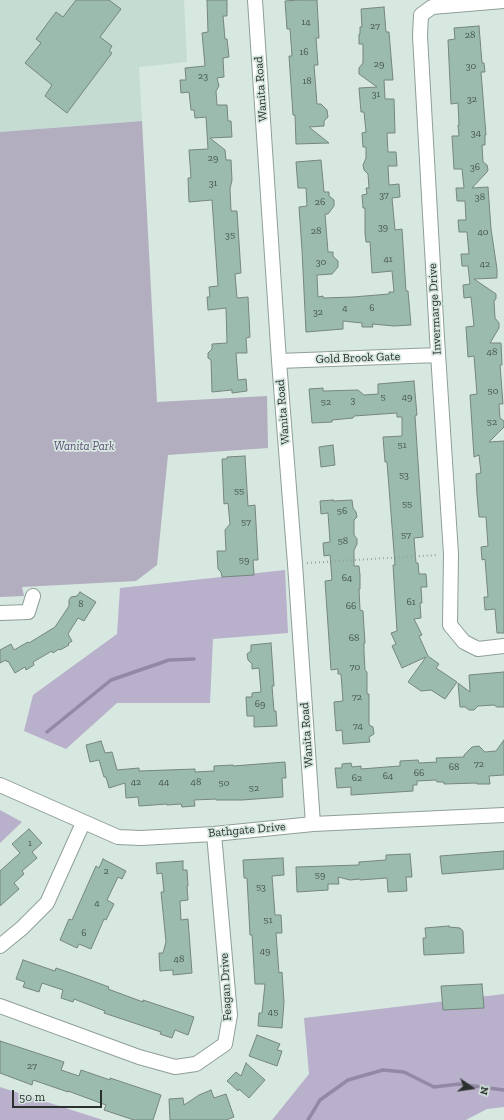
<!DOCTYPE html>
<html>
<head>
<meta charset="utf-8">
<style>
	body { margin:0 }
	#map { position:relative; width:504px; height:1120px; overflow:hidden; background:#d7e8e0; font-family:"Zilla Slab",serif }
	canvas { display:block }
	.north { position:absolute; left:452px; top:1068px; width:40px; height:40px; -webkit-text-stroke:3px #d7e8e0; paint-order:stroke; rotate:103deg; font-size:11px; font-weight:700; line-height:16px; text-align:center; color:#2a302d }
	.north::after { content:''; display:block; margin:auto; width:14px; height:18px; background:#2a302d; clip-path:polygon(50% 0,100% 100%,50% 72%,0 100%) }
	.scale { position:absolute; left:12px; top:1090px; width:90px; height:18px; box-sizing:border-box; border:2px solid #2a302d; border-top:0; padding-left:5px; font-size:12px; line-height:14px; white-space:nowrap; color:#2a302d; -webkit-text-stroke:3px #d7e8e0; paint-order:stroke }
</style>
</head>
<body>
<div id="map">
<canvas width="504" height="1120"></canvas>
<div class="north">N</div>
<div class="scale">50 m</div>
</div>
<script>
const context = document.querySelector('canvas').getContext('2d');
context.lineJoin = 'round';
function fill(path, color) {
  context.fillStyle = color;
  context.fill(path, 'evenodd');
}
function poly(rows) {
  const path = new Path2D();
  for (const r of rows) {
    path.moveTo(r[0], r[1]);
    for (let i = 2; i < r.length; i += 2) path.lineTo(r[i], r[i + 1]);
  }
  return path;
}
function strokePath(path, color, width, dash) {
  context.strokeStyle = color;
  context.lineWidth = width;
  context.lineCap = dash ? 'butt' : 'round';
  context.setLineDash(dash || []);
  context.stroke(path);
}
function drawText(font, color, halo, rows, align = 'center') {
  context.font = font + ' "Zilla Slab",serif';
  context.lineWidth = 3.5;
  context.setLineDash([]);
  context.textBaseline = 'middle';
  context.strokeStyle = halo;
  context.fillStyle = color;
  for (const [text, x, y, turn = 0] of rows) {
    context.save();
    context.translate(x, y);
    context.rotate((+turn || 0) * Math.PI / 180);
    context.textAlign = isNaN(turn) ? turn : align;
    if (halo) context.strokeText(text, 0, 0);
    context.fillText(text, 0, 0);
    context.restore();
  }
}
const built = poly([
	[0,0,184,0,187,62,139,67,142,121,0,132]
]);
const green = poly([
	[142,121,157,402,267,396,268,448,168,455,157,565,136,581,22,587,24,596,0,597,0,132]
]);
const forest = poly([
	[285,570,288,633,213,639,210,703,117,703,66,749,24,731,33,695,117,634,120,588],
	[0,810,22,822,0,843],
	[504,994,504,1107,487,1109,466,1120,272,1120,309,1074,304,1018],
	[0,1087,103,1120,0,1120]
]);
const stream = poly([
	[47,732,111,680,169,660,194,659],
	[308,1120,320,1100,348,1080,383,1070,404,1072,434,1087,459,1084,504,1090]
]);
const building = poly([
	[76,0,109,0,121,9,100,37,112,46,109,51,112,53,67,113,45,96,52,85,25,63,41,43,36,39,56,12,63,17,76,0],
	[207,0,227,0,227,16,223,16,225,39,227,39,229,57,223,58,224,77,217,78,219,86,216,91,217,105,227,105,228,121,231,121,232,137,210,138,225,150,226,160,231,160,232,180,230,189,231,211,237,211,241,273,235,274,237,298,248,297,250,337,246,338,247,353,236,353,238,380,246,379,247,391,232,393,232,390,212,392,211,360,208,358,208,353,212,349,212,344,227,343,226,308,208,310,207,297,210,297,209,287,218,286,212,200,189,202,188,178,191,178,189,150,208,149,206,117,195,118,194,110,191,110,189,92,181,93,180,80,186,80,185,68,205,66,202,33,208,32,207,0],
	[298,0,317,0,319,38,316,38,318,65,314,65,317,104,321,104,327,110,328,117,324,121,324,126,309,127,329,143,296,144,295,115,293,115,289,56,292,56,290,29,287,29,285,1,298,0],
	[384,7,386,32,389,32,393,80,384,80,385,99,394,99,395,133,387,133,388,152,396,152,397,166,388,166,389,185,399,184,400,197,392,198,395,230,402,229,406,291,408,291,411,325,394,326,372,324,373,327,362,327,362,323,343,321,343,329,306,332,302,250,299,207,307,206,306,188,298,188,296,162,321,160,324,192,329,192,329,196,334,200,334,206,328,214,325,214,328,252,333,252,333,256,338,261,338,267,332,274,317,275,318,297,323,296,323,298,353,297,389,294,389,292,394,292,392,271,372,273,370,242,366,242,365,233,365,208,363,208,362,195,367,194,366,188,369,188,368,174,364,170,363,165,366,158,366,147,363,147,362,133,366,132,364,112,361,112,359,88,377,87,359,74,359,68,363,63,363,44,359,44,359,34,360,34,360,27,362,27,361,9,384,7],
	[479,26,482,63,484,63,485,72,481,72,486,135,485,135,485,145,482,145,483,162,487,165,488,170,487,172,472,188,488,187,491,229,497,269,497,278,474,279,496,294,496,299,494,301,495,318,499,323,499,328,490,343,501,343,502,365,500,365,503,404,499,404,500,418,504,421,504,427,489,442,504,441,504,633,497,633,495,609,485,610,484,597,488,597,485,559,482,560,481,547,488,546,486,517,479,517,477,495,476,474,481,473,479,455,474,457,470,395,477,394,474,356,468,357,466,327,474,326,471,297,464,298,463,285,470,284,468,266,462,266,461,254,469,254,467,232,459,232,458,220,466,220,465,201,457,201,456,188,464,188,462,169,454,169,452,136,459,136,458,125,459,125,458,103,451,104,448,40,455,39,454,28,479,26],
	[414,381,417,415,415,416,423,537,414,538,416,563,418,563,419,574,426,574,427,587,421,587,422,603,420,603,421,618,414,619,422,635,419,636,428,656,439,664,436,668,457,682,445,699,431,690,421,691,408,682,426,657,402,668,392,646,396,644,391,633,397,631,393,565,395,565,387,462,385,462,383,437,402,436,402,417,397,417,397,413,354,416,353,418,332,420,332,422,312,423,309,389,323,388,323,391,358,390,364,395,378,394,378,384,414,381],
	[333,445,335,465,321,467,319,447,333,445],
	[245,456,248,506,255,505,258,560,253,560,254,575,222,577,221,572,218,569,217,551,226,551,225,530,230,524,228,503,224,504,222,459,227,459,227,457,245,456],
	[333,500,333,501,352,500,353,508,356,512,357,517,354,520,354,535,357,539,357,544,354,550,354,566,359,566,360,575,360,589,359,589,360,610,363,611,364,628,365,643,364,643,364,652,365,670,367,672,367,694,369,694,369,725,373,727,374,734,369,737,370,742,343,744,342,730,336,731,334,702,343,701,341,674,338,674,338,669,331,670,325,581,332,580,330,555,324,556,323,543,330,542,328,513,321,514,320,501,333,500],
	[80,592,96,602,84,621,78,618,68,634,72,641,68,644,69,645,60,650,59,649,53,653,52,651,33,662,34,665,26,670,25,667,15,673,8,661,7,662,6,660,0,663,0,650,11,644,14,650,28,642,29,643,55,627,69,606,69,600,71,597,77,596,80,592],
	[271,643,274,686,272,686,274,711,276,711,277,726,254,727,254,716,247,716,246,697,252,697,252,693,261,692,259,668,252,669,252,664,248,660,247,654,251,651,251,645,271,643],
	[504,672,504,707,497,707,494,705,478,706,474,710,469,710,465,707,460,707,458,683,470,692,469,675,504,672],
	[504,740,504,775,489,776,490,784,477,784,477,783,444,784,444,782,437,782,436,780,417,781,417,785,413,785,413,791,351,795,351,787,337,788,335,768,342,768,342,764,351,763,352,767,361,766,361,769,400,766,400,761,418,760,419,763,437,762,436,758,464,757,464,755,472,747,479,746,485,752,496,751,504,740],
	[101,741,105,753,112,752,117,770,139,768,139,771,195,769,195,772,214,771,214,766,233,765,233,766,285,762,286,778,282,778,283,797,242,800,216,800,216,799,194,800,195,806,182,807,181,804,167,805,167,804,139,806,138,797,126,798,125,783,109,788,106,777,104,777,99,760,90,762,86,745,101,741],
	[29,829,42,843,32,852,37,858,22,871,24,874,14,883,19,889,0,906,0,871,20,853,12,844,29,829],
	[504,851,504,869,442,874,440,856,504,851],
	[410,854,412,877,406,877,407,891,388,892,387,878,360,880,360,879,350,880,338,877,339,884,328,884,328,890,297,892,296,867,359,865,359,862,386,860,386,855,410,854],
	[283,858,284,875,272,876,275,915,281,915,282,933,276,933,279,973,282,972,284,1002,282,1028,258,1026,259,1013,262,1013,265,984,255,984,252,935,250,935,247,878,244,878,243,860,283,858],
	[103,859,126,871,122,879,118,877,107,900,114,904,106,920,104,919,91,949,79,944,77,948,60,940,69,919,72,920,96,866,99,868,103,859],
	[183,861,183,870,187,870,188,886,187,886,188,900,180,901,181,920,188,919,192,973,173,975,173,970,160,971,159,953,163,953,166,942,161,892,164,892,162,873,157,874,156,863,183,861],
	[449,926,449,927,460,928,463,931,464,953,424,955,423,938,426,938,425,928,449,926],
	[23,960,55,971,56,968,79,976,109,987,108,989,143,1002,143,1000,194,1017,188,1035,175,1030,172,1038,160,1034,161,1032,104,1013,105,1011,74,999,73,1002,61,998,63,990,42,983,39,992,23,987,25,982,16,979,23,960],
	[482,984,484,1008,443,1010,441,986,482,984],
	[257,1035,280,1044,277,1050,282,1051,277,1066,249,1056,257,1035],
	[0,1041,64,1062,61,1070,79,1076,81,1070,110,1080,110,1078,161,1095,153,1120,134,1120,104,1110,106,1105,68,1091,68,1092,33,1080,32,1085,0,1073,0,1041],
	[246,1063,265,1080,249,1098,239,1089,238,1091,227,1081,236,1072,241,1076,246,1063],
	[211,1090,214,1098,226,1094,234,1117,226,1120,170,1120,169,1099,183,1098,184,1105,199,1095,211,1090]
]);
const path = poly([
	[307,563,438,555]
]);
const minor = poly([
	[255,0,279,361,295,564,313,824],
	[504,1,432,7,421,15,420,36,437,338,451,554,450,625,464,642,478,649,504,646],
	[279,361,438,355],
	[0,613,28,612,33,596],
	[0,785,118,837,141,838,214,834,313,824,504,815],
	[0,946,22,928,47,903,83,823],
	[0,1006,139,1057,175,1067,196,1064,225,1044,230,1015,214,834]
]);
const numberNames = [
	["14",306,22],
	["27",375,26],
	["28",470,35],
	["16",304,52],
	["29",379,64],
	["30",471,66],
	["23",203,76],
	["18",307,81],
	["31",376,94],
	["32",472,99],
	["34",476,133],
	["29",213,158],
	["36",475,167],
	["31",213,183],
	["37",384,195],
	["38",480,197],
	["26",320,202],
	["39",383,227],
	["28",316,231],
	["40",483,232],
	["35",230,235],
	["41",388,259],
	["30",321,262],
	["42",485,264],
	["4",345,308],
	["6",372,308],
	["32",318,312],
	["48",492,352],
	["50",493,391],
	["5",383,397],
	["49",407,397],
	["3",353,400],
	["52",326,402],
	["52",492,422],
	["51",402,445],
	["53",404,475],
	["55",239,491],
	["55",407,504],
	["56",342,511],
	["57",246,522],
	["57",406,535],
	["58",343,541],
	["59",244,560],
	["64",347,578],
	["61",411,602],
	["8",81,604],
	["66",351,606],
	["68",354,638],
	["70",355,667],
	["72",357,697],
	["69",260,704],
	["74",358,726],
	["72",479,764],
	["68",454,767],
	["66",419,773],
	["64",388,776],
	["62",357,778],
	["42",136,782],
	["44",164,782],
	["48",196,782],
	["50",224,783],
	["52",254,788],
	["1",30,843],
	["2",106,871],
	["59",320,875],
	["53",261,887],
	["4",97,903],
	["51",268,920],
	["6",84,933],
	["49",265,951],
	["48",179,959],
	["45",273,1012],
	["27",32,1066]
];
const streetNames = [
	["Wanita Road",261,89,-94],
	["Invermarge Drive",435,309,-93],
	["Gold Brook Gate",358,358,-2],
	["Wanita Road",283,412,-95],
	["Wanita Road",307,735,-94],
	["Bathgate Drive",247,830,-5],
	["Feagan Drive",226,987,-93]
];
const parkNames = [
	["Wanita Park",84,447]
];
fill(built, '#c4dcd2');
fill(green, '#b2adbf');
fill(forest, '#b9b0cc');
strokePath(stream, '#928aa5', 3.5);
fill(building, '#9abbad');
strokePath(building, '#76867f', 1);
strokePath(minor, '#8f9f98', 16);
strokePath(path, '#97a49e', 2, [1, 3]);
strokePath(minor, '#fff', 14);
drawText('10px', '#46534d', null, numberNames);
drawText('12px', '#2a302d', '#d7e8e0', streetNames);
drawText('italic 12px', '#5e4e79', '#d7e8e0', parkNames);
</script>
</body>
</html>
